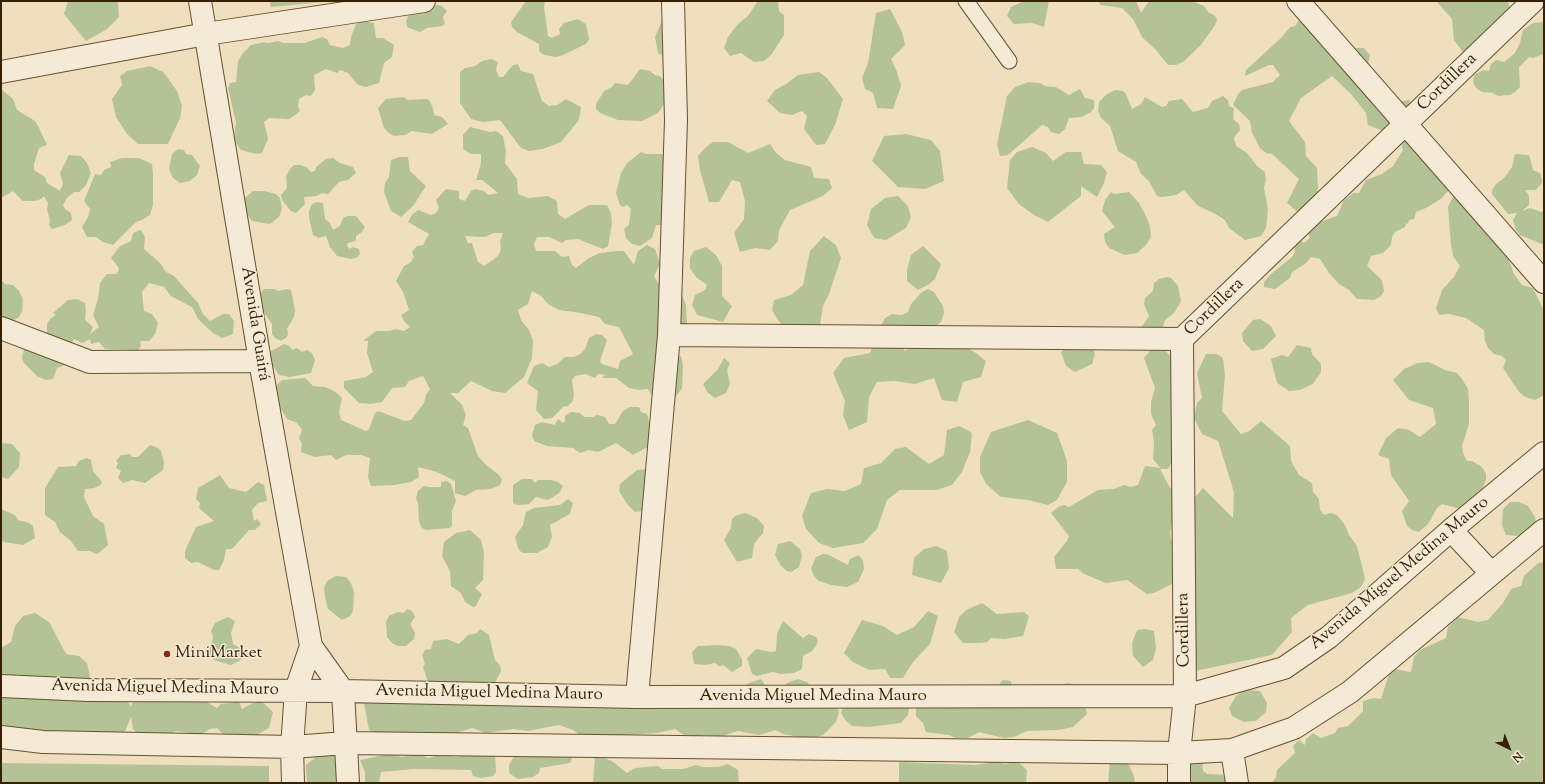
<!DOCTYPE html>
<html>
<head>
<meta charset="utf-8">
<style>
	body { margin:0 }
	#map { position:relative; width:1545px; height:784px; overflow:hidden; background:#efdfbf; font-family:"Sorts Mill Goudy",serif }
	canvas { display:block }
	.frame { position:absolute; inset:0; border:2px solid #382102; pointer-events:none }
	.north { position:absolute; left:1489px; top:728px; width:40px; height:40px; -webkit-text-stroke:3px #f5ead5; paint-order:stroke; rotate:137deg; font-size:11px; font-weight:700; line-height:16px; text-align:center; color:#382102 }
	.north::after { content:''; display:block; margin:auto; width:14px; height:18px; background:#382102; clip-path:polygon(50% 0,100% 100%,50% 72%,0 100%) }
</style>
</head>
<body>
<div id="map">
<canvas width="1545" height="784"></canvas>
<div class="frame"></div>
<div class="north">N</div>
</div>
<script>
const context = document.querySelector('canvas').getContext('2d');
context.lineJoin = 'round';
function fill(path, color) {
  context.fillStyle = color;
  context.fill(path, 'evenodd');
}
function poly(rows) {
  const path = new Path2D();
  for (const r of rows) {
    path.moveTo(r[0], r[1]);
    for (let i = 2; i < r.length; i += 2) path.lineTo(r[i], r[i + 1]);
  }
  return path;
}
function strokePath(path, color, width, dash) {
  context.strokeStyle = color;
  context.lineWidth = width;
  context.lineCap = dash ? 'butt' : 'round';
  context.setLineDash(dash || []);
  context.stroke(path);
}
function drawText(font, color, halo, rows, align = 'center') {
  context.font = font + ' "Sorts Mill Goudy",serif';
  context.lineWidth = 3;
  context.setLineDash([]);
  context.textBaseline = 'middle';
  context.strokeStyle = halo;
  context.fillStyle = color;
  for (const [text, x, y, turn = 0] of rows) {
    context.save();
    context.translate(x, y);
    context.rotate((+turn || 0) * Math.PI / 180);
    context.textAlign = isNaN(turn) ? turn : align;
    if (halo) context.strokeText(text, 0, 0);
    context.fillText(text, 0, 0);
    context.restore();
  }
}
const green = poly([
	[68,1,118,1,119,17,107,29,86,41,64,14],
	[269,1,334,1,271,7],
	[526,1,545,2,544,7,548,36,552,38,560,34,559,29,564,23,578,19,586,24,589,39,586,44,563,55,556,57,544,55,539,51,539,44,517,32,512,27,511,22],
	[758,1,778,1,779,11,784,15,784,35,771,55,764,61,754,62,741,53,730,56,724,48,728,37,738,24,748,16],
	[1024,1,1049,1,1044,27,1032,23,1014,24,1007,16,1011,7],
	[1099,1,1136,1,1141,13,1149,1,1192,1,1204,6,1208,12,1215,16,1217,20,1215,25,1201,45,1183,62,1176,65,1168,65,1156,50,1142,37,1133,19,1122,8,1100,5],
	[1436,1,1508,1,1511,14,1470,56,1463,52,1454,40,1452,19],
	[438,5,442,6,447,11,443,17,445,24,442,26,427,28,420,32,407,27,406,21,410,12],
	[890,9,902,32,905,45,891,59,897,72,901,86,893,109,877,108,873,93,865,89,862,78,868,63,876,13],
	[1301,17,1328,20,1338,28,1337,36,1352,48,1364,48,1370,55,1365,77,1388,103,1410,100,1409,109,1386,132,1368,125,1366,113,1351,94,1332,76,1301,98,1289,121,1305,142,1306,156,1317,168,1318,186,1317,199,1300,214,1287,203,1299,179,1272,154,1266,153,1260,148,1252,133,1250,121,1233,105,1238,94,1242,90,1273,82,1280,75,1273,65,1269,65,1245,76,1246,70,1282,37,1290,27,1295,26],
	[364,21,374,23,376,38,383,38,394,45,392,57,384,63,379,83,366,87,358,85,348,73,340,70,337,73,326,69,314,75,315,90,311,96,306,95,299,99,298,106,300,111,295,115,289,119,269,118,264,122,268,139,262,153,256,154,241,150,236,143,234,136,236,123,228,88,230,83,236,82,238,61,243,53,251,45,264,42,268,43,278,41,284,43,305,43,322,37,327,39,330,45,343,48,350,45,351,37,356,24],
	[1544,22,1544,54,1533,58,1529,57,1519,67,1520,87,1515,92,1510,95,1498,96,1493,93,1482,92,1476,88,1473,82,1474,75,1483,70,1489,71,1491,64,1496,60,1504,62,1515,53,1520,43,1523,30,1533,23],
	[661,23,668,23,665,57,658,53,655,37],
	[491,59,498,62,496,70,499,77,503,77,513,65,518,64,521,71,533,74,542,101,549,106,557,105,566,99,581,107,579,120,561,142,543,149,529,151,521,148,500,120,483,122,471,119,460,103,460,72,465,68,475,66,482,61],
	[150,66,163,72,170,81,177,91,182,106,180,118,168,144,138,144,127,134,116,117,112,99,122,85,120,76,127,71],
	[640,69,650,71,655,75,660,76,667,84,667,100,658,113,642,121,618,120,600,113,596,109,596,104,604,91,612,87,615,83,628,85],
	[819,72,827,78,843,99,835,125,825,144,816,145,804,129,807,116,802,111,792,115,780,113,767,101,775,90,786,84,798,75],
	[1029,82,1040,83,1045,86,1056,87,1069,95,1080,89,1085,98,1094,100,1094,108,1091,112,1082,117,1069,118,1065,129,1059,134,1051,132,1048,127,1042,125,1008,155,1000,156,997,144,1007,96,1015,87],
	[1,89,13,99,17,110,35,121,39,128,47,145,39,148,34,164,34,170,45,177,47,183,62,192,60,190,63,184,60,173,69,155,81,156,87,163,91,173,86,185,79,192,74,192,67,198,63,205,65,209,71,213,72,220,65,225,52,229,49,225,50,221,47,209,48,203,44,196,41,199,35,201,23,201,13,191,1,198],
	[1115,90,1123,91,1126,94,1132,109,1141,104,1145,97,1162,107,1166,106,1169,101,1182,99,1193,112,1208,108,1212,101,1223,96,1228,100,1229,106,1234,108,1233,119,1239,124,1240,130,1234,138,1236,146,1247,153,1257,166,1265,172,1266,180,1264,188,1268,210,1266,228,1261,236,1245,240,1229,228,1225,220,1214,213,1198,206,1184,190,1176,195,1161,197,1157,196,1149,181,1141,174,1136,162,1118,151,1110,126,1101,118,1098,111,1099,102,1107,94],
	[403,97,408,100,426,99,429,100,433,108,434,115,442,117,448,124,432,134,412,131,405,135,394,136,389,133,384,128,378,108,386,99],
	[470,127,490,132,496,131,503,136,506,152,505,163,517,179,518,194,528,198,548,196,557,201,558,214,565,219,589,205,607,205,611,213,612,223,608,246,603,249,578,239,566,240,562,243,549,237,537,237,534,244,536,251,555,251,562,257,569,256,572,265,576,268,589,258,600,253,616,251,624,251,634,265,638,251,647,245,655,249,660,264,654,276,658,283,672,279,680,289,686,305,687,325,673,358,681,356,683,365,682,388,675,398,664,401,652,396,648,389,639,390,629,388,616,378,602,378,605,375,598,374,595,378,585,374,575,376,572,380,574,395,573,401,568,406,563,407,552,418,544,419,536,410,538,391,527,383,534,366,542,363,549,367,557,364,565,357,574,357,580,354,585,349,589,338,596,334,602,335,607,340,600,361,602,364,618,369,620,361,633,354,619,327,605,324,599,317,575,312,559,310,548,304,541,296,532,291,528,304,518,310,521,320,529,330,533,340,532,358,524,377,505,393,492,391,471,381,458,393,450,393,462,405,466,415,463,425,468,428,478,456,485,464,499,475,502,480,500,485,491,489,476,490,465,496,455,493,455,481,437,472,418,467,419,477,411,482,394,485,371,486,368,477,370,458,361,455,346,455,336,460,331,455,315,457,301,452,302,444,299,438,302,430,297,423,287,419,277,402,276,386,282,380,305,378,313,386,325,387,336,392,342,398,339,412,341,420,366,431,369,429,375,413,378,411,405,421,411,420,424,403,426,395,430,389,423,376,409,381,405,387,392,388,382,402,370,404,359,403,344,388,344,381,366,377,373,372,367,353,368,341,363,341,376,331,389,331,396,329,404,331,410,327,404,321,401,315,409,310,403,292,396,281,404,266,410,263,414,257,412,252,417,246,423,245,429,234,408,222,412,215,418,210,431,215,436,213,439,208,436,200,446,189,459,191,459,199,465,201,471,191,475,189,484,191,488,195,498,193,482,180,476,180,481,163,481,154,471,154,463,149,463,135],
	[494,233,503,233,500,241,501,250,498,256,484,266,478,262,472,243,468,243,465,236,485,237],
	[906,134,931,140,940,151,944,181,925,189,898,187,872,161,884,136],
	[1408,136,1450,189,1442,198,1426,208,1416,212,1414,219,1409,220,1408,224,1406,223,1405,227,1395,232,1392,237,1391,245,1383,253,1371,256,1367,266,1382,280,1384,291,1381,296,1374,300,1357,299,1349,290,1339,284,1329,273,1320,259,1311,257,1305,264,1292,272,1290,278,1275,289,1264,287,1264,282,1271,274,1292,257,1295,252,1294,246,1300,240,1304,243,1310,238,1308,233,1316,223,1337,216,1344,200,1354,193,1359,193,1366,180,1382,174,1393,166,1403,150,1401,143],
	[713,142,728,142,748,153,770,144,776,153,785,160,811,167,814,178,829,179,832,188,823,196,790,210,779,230,778,241,770,250,755,248,740,252,734,233,744,219,745,201,740,182,732,180,719,202,709,202,700,170,698,156,705,148],
	[1032,147,1046,153,1053,161,1066,152,1081,152,1084,164,1101,165,1107,172,1104,183,1097,197,1081,186,1081,196,1048,222,1034,215,1019,204,1007,188,1010,160,1017,152],
	[178,149,184,150,186,154,192,155,200,166,197,175,190,181,180,183,173,178,169,169,172,154],
	[641,152,646,154,670,154,662,225,656,225,652,238,640,246,632,244,626,238,624,229,629,225,631,209,627,205,623,207,620,205,616,193,621,173,627,163],
	[1515,154,1529,155,1533,170,1540,173,1542,179,1542,183,1536,190,1525,190,1529,196,1529,205,1522,211,1530,208,1541,212,1544,211,1544,245,1520,235,1516,230,1513,220,1517,213,1508,214,1492,194,1492,190,1496,184,1504,178,1512,167],
	[399,157,408,157,410,171,426,186,413,206,401,217,391,211,384,192,385,183,389,177,391,160],
	[122,158,139,158,152,164,153,173,153,205,150,215,142,220,136,222,113,245,103,242,96,237,87,237,82,227,88,217,90,209,84,201,95,174,101,175,104,170,111,167,110,162],
	[333,158,340,163,353,167,356,173,348,180,339,182,328,194,322,193,317,196,304,197,305,204,296,213,291,211,282,200,281,195,287,188,286,176,290,169,294,165,300,165,306,167,311,172,315,171,316,167,326,159],
	[1457,188,1503,244,1514,274,1522,285,1533,288,1544,311,1544,395,1535,400,1525,397,1519,392,1503,368,1506,360,1502,356,1494,354,1488,348,1485,341,1484,330,1466,318,1449,314,1439,315,1436,308,1442,290,1454,277,1460,266,1453,256,1451,245,1448,207],
	[253,191,264,191,276,194,280,198,282,209,279,217,270,224,252,221,247,214,244,204,245,198],
	[1111,192,1114,194,1129,192,1139,203,1145,214,1150,226,1151,237,1146,245,1137,253,1125,255,1109,248,1105,242,1104,234,1115,227,1102,211,1105,200],
	[898,196,908,206,911,217,906,228,886,240,874,238,867,225,871,209,885,198],
	[317,202,323,203,325,219,330,223,333,230,340,226,343,218,347,216,356,216,365,227,362,232,356,236,356,241,348,243,347,245,349,249,353,247,359,249,360,254,358,257,351,259,337,256,330,247,326,236,319,238,313,235,309,218,309,211,312,204],
	[141,230,145,237,144,249,160,263,166,272,174,276,198,303,203,314,210,321,223,314,229,314,234,321,233,334,222,338,213,333,198,319,192,307,171,296,164,287,149,283,142,292,144,311,152,314,158,323,155,334,149,341,140,341,141,346,138,350,105,349,99,342,91,344,90,339,82,343,74,339,70,345,47,336,47,324,50,319,56,315,53,313,68,300,77,299,85,303,86,310,85,320,93,327,90,334,99,327,93,315,98,299,100,283,107,274,116,274,118,272,119,268,111,258,120,246,131,241,133,233],
	[824,236,836,245,841,258,829,294,823,306,820,325,801,330,792,336,778,320,772,310,774,300,791,295,803,285,810,251],
	[923,246,941,264,935,279,928,285,918,290,907,281,907,270,911,255],
	[706,247,716,255,722,266,722,296,732,306,723,322,697,315,692,305,695,295,705,290,707,285,696,277,690,268,690,258,694,251],
	[1167,277,1171,278,1178,286,1181,301,1174,313,1165,320,1162,330,1141,328,1149,316,1144,304,1145,298,1153,291,1154,283,1159,279],
	[1,280,5,284,13,285,19,291,23,299,22,312,18,318,1,324],
	[264,289,274,289,279,291,287,289,291,290,295,310,294,317,287,329,288,333,287,337,281,341,275,338,272,334,272,324,260,307,261,293],
	[928,289,934,292,943,306,944,313,941,322,935,327,893,337,905,351,918,344,963,346,976,353,986,361,981,377,963,382,957,402,942,400,934,378,915,384,895,381,877,382,869,397,867,422,849,430,843,415,845,401,833,373,844,358,870,353,875,337,885,318,892,314,902,315,908,312,911,304,922,292],
	[1260,319,1271,326,1276,336,1263,349,1252,351,1243,341,1242,333,1253,320],
	[284,344,290,346,292,350,297,348,302,352,307,350,312,353,315,360,311,373,290,377,279,375,271,363,268,353],
	[1297,345,1311,348,1312,354,1321,364,1321,372,1313,384,1300,390,1289,391,1277,383,1271,359,1282,355,1288,357],
	[1154,346,1161,346,1172,358,1176,454,1168,469,1160,469,1170,488,1174,488,1176,504,1170,533,1171,539,1177,543,1174,583,1154,593,1147,594,1127,580,1106,583,1084,574,1078,569,1056,569,1054,557,1067,541,1069,536,1051,513,1058,507,1064,505,1069,507,1098,490,1114,489,1124,485,1131,487,1138,485,1145,466,1160,468,1153,459,1154,442,1152,430,1156,425,1151,414,1151,402,1155,388,1144,358],
	[1092,347,1095,354,1092,364,1075,372,1066,366,1061,352,1066,348],
	[30,348,41,356,46,356,66,362,63,366,57,368,53,379,46,380,37,376,24,363,22,358,24,349],
	[1206,354,1217,354,1223,358,1225,376,1222,411,1241,434,1249,431,1261,421,1290,446,1291,461,1299,475,1312,483,1313,492,1319,499,1320,510,1324,515,1331,513,1337,515,1345,525,1349,535,1357,546,1365,579,1361,587,1352,593,1308,605,1291,618,1292,632,1272,655,1195,671,1191,502,1203,488,1233,518,1234,492,1218,441,1202,434,1194,418,1197,403,1202,398,1197,373],
	[724,358,730,363,727,370,730,384,726,393,715,398,707,392,703,384,718,369],
	[1429,362,1445,370,1457,373,1462,379,1468,389,1469,402,1469,424,1462,446,1463,453,1467,461,1472,461,1482,467,1486,474,1486,480,1480,496,1461,509,1442,504,1437,508,1428,524,1419,532,1412,530,1407,526,1402,511,1409,501,1391,475,1389,459,1378,455,1386,438,1398,428,1409,430,1420,437,1436,424,1433,408,1409,400,1393,380,1404,369,1418,363],
	[630,407,639,407,641,412,647,414,650,426,649,446,633,455,616,443,598,452,589,450,580,453,573,448,547,446,534,441,532,435,535,425,542,422,555,425,558,419,563,423,565,421,565,416,571,412,580,413,584,417,593,417,597,415,605,417,609,424,615,424,623,411],
	[1028,420,1057,433,1067,461,1067,482,1057,500,1048,505,1028,500,1001,497,986,484,980,472,980,457,991,432],
	[960,426,972,433,970,452,962,472,952,485,936,490,900,490,887,500,877,529,863,543,833,548,819,543,806,529,802,516,811,493,827,489,845,491,861,484,864,468,881,463,895,449,906,447,929,464,944,455,947,430],
	[1,443,12,444,20,453,19,467,8,479,1,477],
	[150,445,158,448,161,451,164,463,163,470,145,483,132,480,123,483,118,478,121,471,116,468,118,463,116,461,121,455,130,454,132,457,138,457],
	[87,458,91,460,93,471,102,482,101,485,94,488,85,489,84,497,93,516,104,524,108,545,99,553,96,554,90,551,78,551,71,541,60,532,55,522,45,515,45,488,58,467,76,466,79,461],
	[649,469,655,501,642,511,635,512,627,504,619,491,620,484,637,470],
	[220,475,229,488,246,492,258,482,264,485,267,501,258,503,252,510,254,521,257,519,261,524,255,530,249,530,232,549,226,549,224,560,219,570,214,570,198,562,191,563,185,558,185,551,196,527,214,521,199,508,200,503,196,499,198,488],
	[522,479,532,479,535,483,538,480,551,480,558,482,563,486,560,492,552,498,547,500,536,497,529,504,517,505,513,503,513,485],
	[447,481,451,484,456,501,452,511,452,526,450,528,426,530,422,528,419,522,418,503,416,498,418,491,424,486,429,487,441,487,441,482],
	[568,499,573,503,570,514,550,525,552,537,548,547,537,553,523,553,520,551,518,548,515,537,523,525,526,512,534,508,560,505],
	[1510,502,1519,502,1528,506,1535,517,1536,523,1528,533,1517,536,1506,535,1502,525,1503,509],
	[1,509,15,515,18,520,29,523,33,526,35,538,23,545,4,542,1,540],
	[745,513,757,518,764,526,763,533,754,544,752,558,737,562,724,540,731,528,732,519,735,516],
	[470,530,481,540,484,553,483,580,475,588,482,594,476,606,473,607,465,602,461,593,451,586,450,571,442,556,444,542,456,533],
	[790,541,800,549,802,556,799,567,791,572,787,571,781,566,775,555,778,544],
	[936,546,947,551,949,568,941,583,912,575,914,558,924,549],
	[823,554,827,554,848,565,850,559,859,555,863,561,864,569,858,582,847,587,831,585,819,581,814,576,811,569,816,557],
	[1544,562,1544,783,1272,783,1276,777,1277,770,1295,753,1293,746,1299,740,1305,745,1306,739,1313,733,1321,738,1335,733,1338,728,1348,726,1363,711,1363,701,1374,698,1381,699,1389,674,1395,669,1411,672,1414,657,1420,650,1446,638,1448,627,1458,617,1478,622,1488,620,1503,603,1511,589,1521,586,1524,576,1538,563],
	[336,576,346,577,351,583,354,592,353,611,350,616,342,620,328,609,325,597,324,587,327,581],
	[982,603,997,614,1024,612,1029,616,1023,636,1004,639,991,638,987,642,981,643,963,643,954,632,959,617,966,610],
	[407,609,412,611,415,617,410,624,415,633,414,639,406,646,398,646,392,643,387,637,386,622,389,616,398,612,404,613],
	[928,611,938,616,930,644,913,662,903,678,890,678,885,669,869,670,853,662,844,653,862,620,883,626,897,635,914,627],
	[35,613,49,622,66,654,79,656,87,663,95,701,125,697,131,707,132,703,138,698,202,699,217,708,221,704,239,702,242,709,253,703,261,701,273,712,269,728,253,737,239,737,223,734,217,728,210,729,200,735,176,731,164,737,140,737,133,729,131,717,123,736,1,742,1,648,11,642,15,626,23,616],
	[228,617,235,621,231,633,233,644,244,650,241,660,231,665,214,660,209,655,209,650,213,638,211,631,215,623],
	[783,621,803,638,809,634,816,637,818,641,816,646,812,651,803,656,802,669,794,673,781,674,773,672,757,676,752,674,747,658,756,649,771,652,776,651,777,634],
	[480,629,489,635,495,660,500,665,501,671,493,687,428,682,423,667,425,664,422,655,425,650,431,649,433,641,447,639,459,644,468,635,477,633],
	[1146,629,1154,631,1156,648,1153,660,1143,667,1133,656,1132,643,1137,630],
	[717,645,729,646,736,649,742,659,742,666,732,672,723,665,720,667,715,663,705,665,694,664,692,652,698,646],
	[761,679,768,690,782,691,787,683,798,679,807,682,814,690,836,702,839,712,836,722,823,735,811,739,783,734,776,730,759,735,738,731,722,736,714,737,706,735,697,737,685,736,675,729,657,733,623,735,613,742,590,742,573,730,559,725,528,731,513,729,486,733,472,728,446,736,428,732,408,732,394,735,379,734,369,730,364,703,374,694,614,686,623,685,632,691,742,688,749,683],
	[1003,680,1011,681,1013,690,1059,687,1067,683,1077,685,1083,696,1087,714,1073,727,1058,730,1027,731,1014,737,1004,738,979,732,968,738,956,738,949,735,926,732,923,723,916,716,916,708,919,703,994,690],
	[1249,690,1260,691,1267,703,1266,712,1256,721,1244,722,1232,716,1229,708,1236,696,1242,692],
	[845,701,910,703,908,715,901,723,869,727,852,726,845,720,841,713],
	[332,744,351,783,307,783,306,765],
	[485,753,495,754,496,772,493,776,481,778,473,776,471,770,414,769,381,772,379,783,365,783,365,772,360,760,389,754,402,757,420,754,428,758,444,754,454,757],
	[515,755,573,755,570,763,540,768,539,773,533,777,518,779,509,773,509,765],
	[595,755,612,761,627,773,635,768,658,766,662,769,683,769,696,765,703,767,718,767,728,764,738,770,739,783,593,783],
	[1184,755,1202,761,1203,771,1207,774,1228,775,1236,783,1180,783],
	[1110,760,1127,761,1134,776,1135,783,1108,783],
	[1017,761,1027,770,1026,783,899,783,899,762,976,765,995,762,1006,764],
	[1,763,269,766,269,783,1,783]
]);
const lane = poly([
	[966,1,1009,61]
]);
const street = poly([
	[200,1,260,361,311,646,343,691,348,783],
	[1298,1,1544,282],
	[1,72,206,34,424,1],
	[1,328,90,362,260,361],
	[669,335,1182,339],
	[1451,530,1491,573],
	[1,686,88,690,343,691,637,697,1185,696,1284,668,1329,637,1451,530,1544,453],
	[637,697,669,335,676,120,673,1],
	[1,737,43,742,292,747,346,743,1179,753,1232,750,1294,728,1350,692,1544,530],
	[1232,750,1237,783],
	[293,783,292,747,296,690,311,646],
	[1179,783,1179,753,1185,696,1182,339,1533,1]
]);
const markers = [
	[167,654,4,"#8f2418"]
];
const streetNames = [
	["Cordillera",1448,83,-44],
	["Cordillera",1215,308,-44],
	["Avenida Guairá",254,324,81],
	["Avenida Miguel Medina Mauro",1400,574,-40],
	["Cordillera",1185,630,-91],
	["Avenida Miguel Medina Mauro",165,689,1],
	["Avenida Miguel Medina Mauro",489,694,1],
	["Avenida Miguel Medina Mauro",813,697]
];
const poiNames = [
	["MiniMarket",175,654]
];
fill(green, '#b3c396');
strokePath(lane, '#665031', 17);
strokePath(street, '#665031', 24);
strokePath(lane, '#f5ead5', 15);
strokePath(street, '#f5ead5', 22);
for (const [x, y, r, color] of markers) {
  const dot = new Path2D();
  dot.arc(x, y, r, 0, 2 * Math.PI);
  context.fillStyle = color;
  context.fill(dot);
  strokePath(dot, '#f5ead5', 1.5);
}
drawText('17px', '#382102', '#f5ead5', streetNames);
drawText('17px', '#382102', '#f5ead5', poiNames, 'left');
</script>
</body>
</html>
